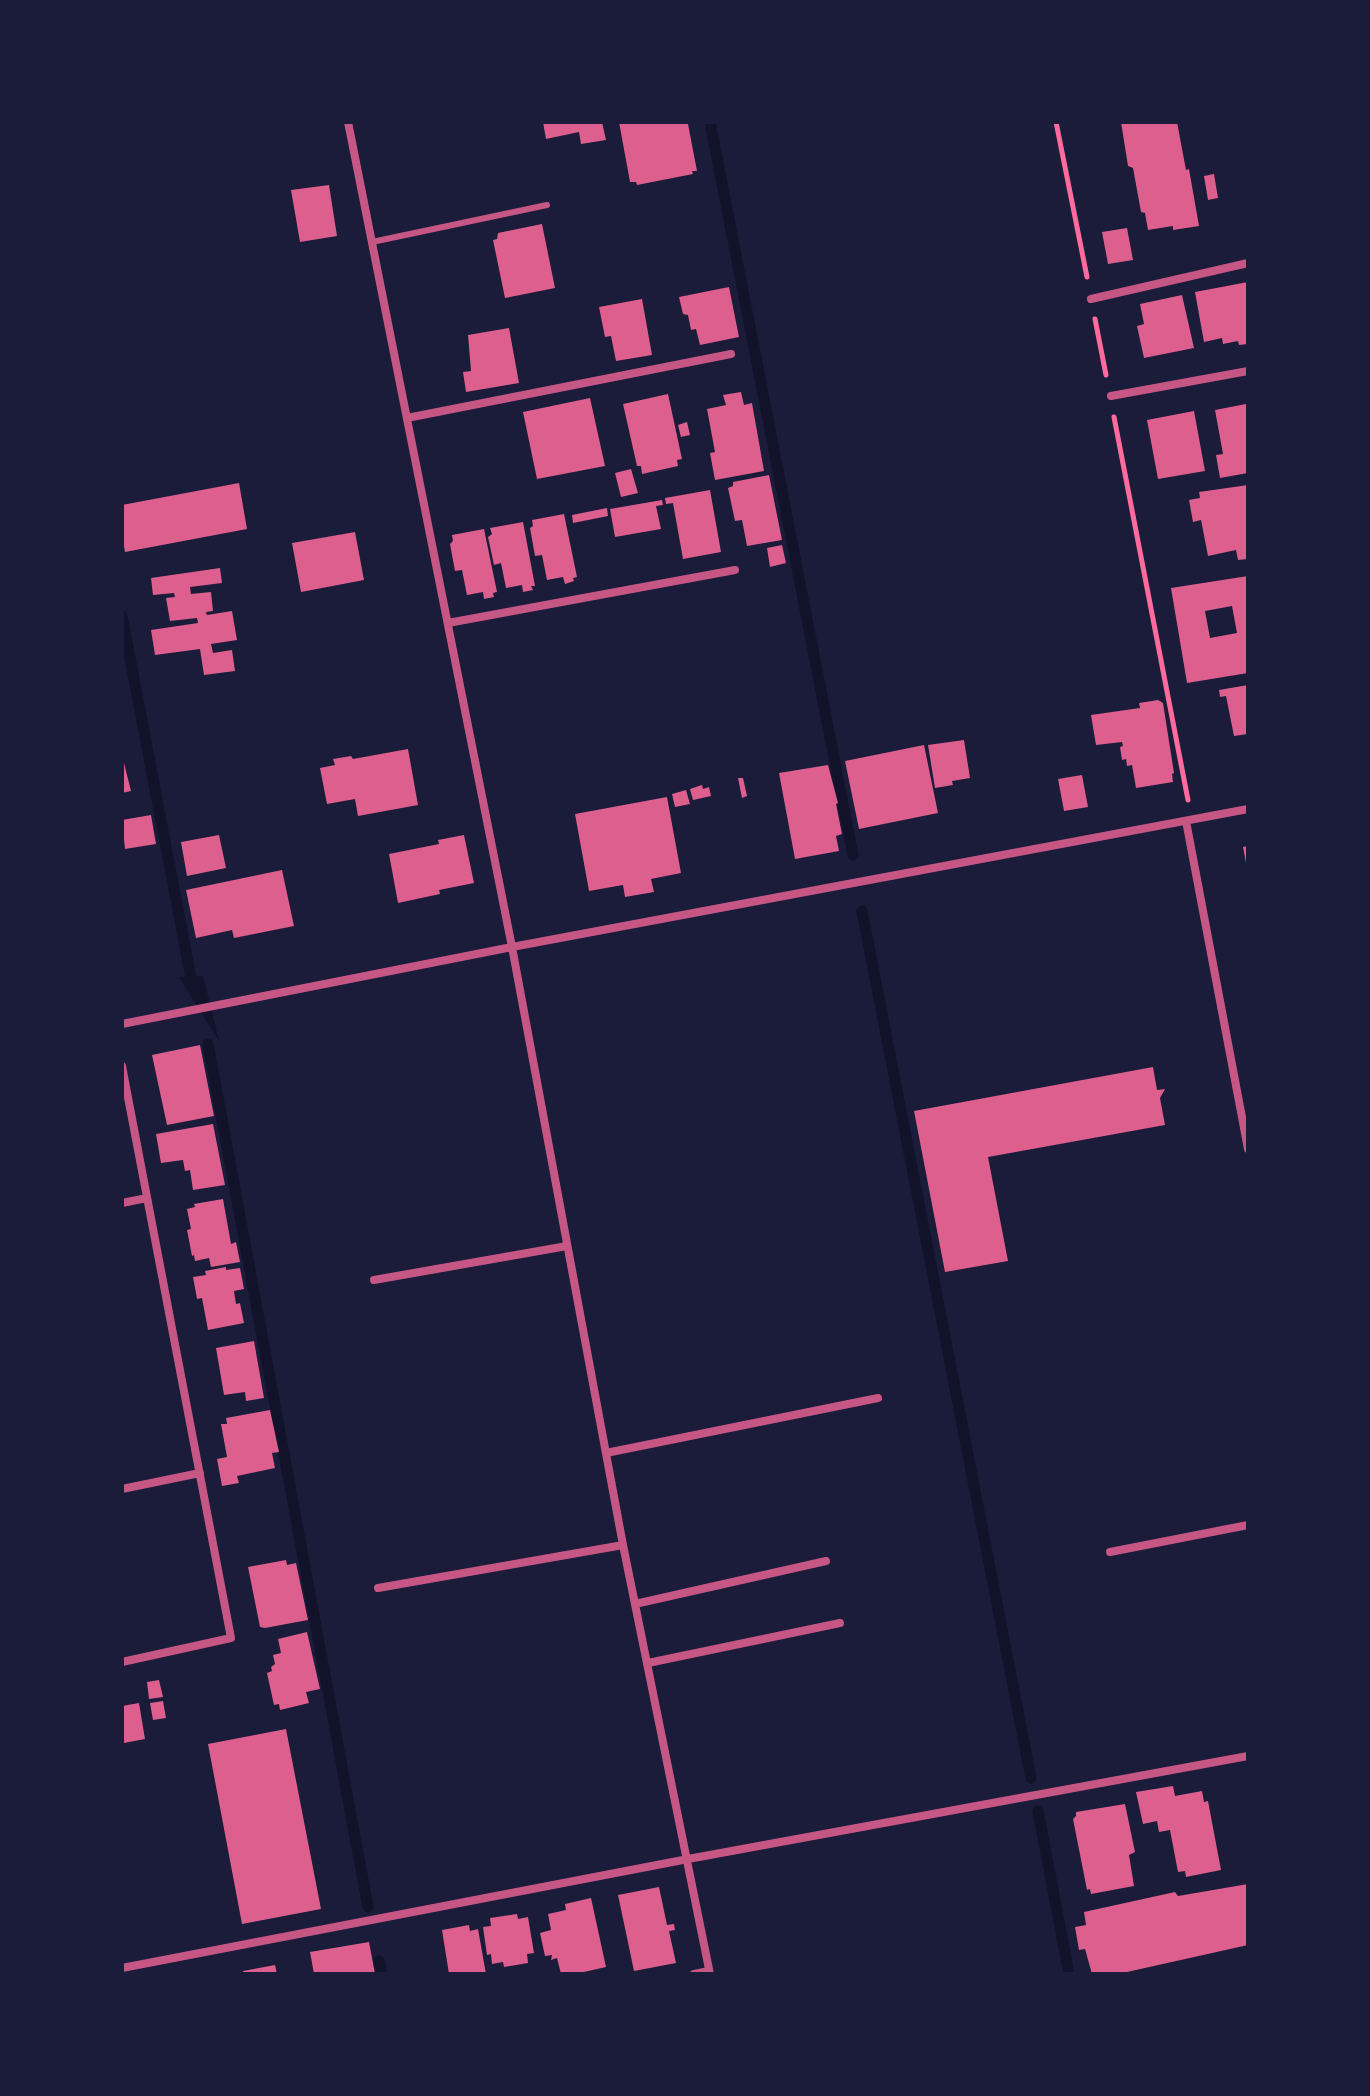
<!DOCTYPE html>
<html>
<head>
<meta charset="utf-8">
<style>
	body { margin:0 }
	#map { position:relative; width:1370px; height:2096px; overflow:hidden; background:#1b1b3a; font-family:"PT Sans",sans-serif }
	canvas { display:block }
	.frame { position:absolute; inset:0; border:124px solid #1b1b3a; pointer-events:none }
</style>
</head>
<body>
<div id="map">
<canvas width="1370" height="2096"></canvas>
<div class="frame"></div>
</div>
<script>
const context = document.querySelector('canvas').getContext('2d');
context.lineJoin = 'round';
function fill(path, color) {
  context.fillStyle = color;
  context.fill(path, 'evenodd');
}
function poly(rows) {
  const path = new Path2D();
  for (const r of rows) {
    path.moveTo(r[0], r[1]);
    for (let i = 2; i < r.length; i += 2) path.lineTo(r[i], r[i + 1]);
  }
  return path;
}
function strokePath(path, color, width, dash) {
  context.strokeStyle = color;
  context.lineWidth = width;
  context.lineCap = dash ? 'butt' : 'round';
  context.setLineDash(dash || []);
  context.stroke(path);
}
const water = poly([
	[203,976,219,1041,179,977]
]);
const stream = poly([
	[710,122,853,855],
	[122,616,191,978],
	[862,911,1031,1778],
	[208,1044,368,1907],
	[1038,1811,1069,1974],
	[379,1961,382,1974]
]);
const building = poly([
	[543,122,602,122,606,140,581,144,579,132,546,139],
	[619,122,688,124,697,171,692,171,693,174,637,185,636,182,630,182],
	[1121,122,1177,122,1186,170,1189,169,1199,226,1173,230,1173,226,1148,230,1145,213,1141,212,1133,168,1128,166],
	[1214,174,1218,198,1208,200,1204,176],
	[329,185,337,236,300,242,291,190],
	[542,224,555,288,505,298,493,240,497,239,498,233],
	[1127,228,1133,260,1108,264,1102,232],
	[1248,282,1248,344,1239,345,1238,341,1223,344,1222,338,1204,342,1195,292],
	[729,287,739,337,700,345,696,329,691,330,688,315,683,314,679,297],
	[1182,295,1194,348,1144,358,1137,326,1144,324,1140,304],
	[642,299,652,355,616,361,611,336,605,337,599,307],
	[509,328,519,383,466,392,463,372,471,371,468,335],
	[741,392,744,405,752,403,764,471,715,480,710,453,715,452,707,409,726,405,723,395],
	[668,394,682,459,677,460,678,466,642,474,641,466,637,466,623,404],
	[590,398,605,466,537,479,523,412],
	[1246,404,1248,473,1220,478,1216,455,1223,454,1215,410],
	[1194,411,1205,471,1158,479,1147,420],
	[687,422,690,435,681,437,678,425],
	[631,469,638,493,621,497,615,473],
	[769,475,782,540,747,546,742,520,735,521,728,488,733,486,733,482],
	[239,483,247,529,125,552,122,535,122,505],
	[1248,485,1248,559,1238,560,1236,550,1208,556,1201,520,1193,522,1189,500,1200,498,1199,492],
	[710,490,721,552,683,559,673,503,666,504,665,498],
	[662,500,663,505,656,506,661,529,615,537,610,509],
	[607,508,608,516,573,523,572,515],
	[564,514,577,577,573,578,574,581,565,584,563,577,547,580,542,555,535,556,530,528,533,526,532,520],
	[523,522,535,586,531,586,533,590,523,592,522,585,506,588,501,563,494,565,488,537,492,534,490,528],
	[484,529,497,592,493,593,494,597,484,599,483,592,467,595,462,570,455,571,450,544,453,541,452,535],
	[355,532,364,580,301,592,292,543],
	[782,545,786,563,770,567,767,548],
	[220,568,222,583,190,587,191,594,211,592,213,611,206,612,207,615,232,611,237,640,211,644,213,653,232,650,235,671,204,675,200,649,155,655,151,630,198,623,197,618,170,621,166,598,175,597,174,593,153,595,151,578],
	[1248,576,1248,673,1187,683,1171,588],
	[1232,606,1237,633,1210,638,1205,611],
	[1248,685,1248,734,1234,736,1226,696,1220,697,1219,690],
	[1158,700,1163,703,1174,773,1172,774,1173,782,1136,788,1132,765,1127,766,1126,759,1122,760,1120,747,1123,746,1122,742,1096,745,1091,715,1140,708,1139,703],
	[964,740,970,778,952,781,953,785,935,788,928,745],
	[924,745,938,813,859,829,845,761],
	[408,749,418,805,358,816,355,799,327,804,320,768,335,765,333,759,351,756,353,759],
	[122,755,131,791,122,793],
	[828,765,838,803,836,804,842,834,836,836,839,851,795,859,779,773],
	[1082,775,1088,807,1064,811,1058,779],
	[738,778,743,778,747,796,742,798],
	[702,785,703,789,709,787,711,796,693,800,690,789],
	[686,790,690,804,675,807,672,794],
	[667,797,681,873,651,879,654,892,625,897,623,885,589,891,575,814],
	[151,815,156,844,125,849,122,820],
	[219,835,226,868,187,876,181,842],
	[464,835,474,883,439,890,440,894,398,903,389,854,439,844,438,840],
	[1248,846,1248,868,1247,868,1243,847],
	[282,870,294,926,234,938,232,930,196,938,186,890],
	[200,1045,214,1116,167,1125,152,1055],
	[1153,1067,1157,1090,1165,1089,1160,1098,1165,1125,988,1157,1008,1261,945,1272,914,1111],
	[213,1124,225,1185,193,1190,190,1170,185,1171,183,1160,161,1163,156,1134],
	[223,1199,231,1244,236,1242,240,1262,211,1267,209,1258,195,1261,194,1255,192,1256,187,1230,191,1229,187,1209,195,1207,194,1204],
	[226,1267,226,1270,240,1268,244,1289,234,1291,236,1304,240,1303,244,1323,208,1330,202,1298,197,1299,193,1277,206,1275,205,1271],
	[254,1341,264,1398,246,1401,245,1392,224,1395,216,1348],
	[270,1410,279,1452,272,1453,275,1468,237,1476,239,1483,222,1486,217,1459,227,1457,221,1424,227,1424,226,1418],
	[286,1560,287,1565,296,1563,308,1620,265,1628,260,1627,248,1567],
	[307,1632,320,1689,306,1692,309,1703,280,1710,279,1704,274,1705,267,1673,272,1671,271,1667,275,1664,273,1655,281,1653,278,1639],
	[159,1680,163,1697,149,1699,147,1682],
	[163,1701,166,1718,153,1720,150,1703],
	[139,1703,145,1739,124,1743,122,1706],
	[286,1729,321,1909,242,1924,208,1744],
	[1173,1786,1175,1796,1202,1791,1204,1802,1208,1801,1221,1870,1186,1877,1185,1871,1178,1872,1170,1830,1159,1832,1157,1821,1143,1824,1136,1792],
	[1125,1804,1135,1852,1129,1855,1134,1886,1091,1894,1090,1889,1087,1890,1073,1819,1076,1816,1076,1812],
	[1248,1884,1248,1945,1118,1974,1092,1974,1085,1949,1079,1950,1075,1927,1086,1925,1084,1912,1175,1892,1178,1896],
	[659,1887,667,1925,674,1924,675,1930,669,1931,676,1963,634,1971,618,1895],
	[591,1898,606,1967,575,1974,561,1974,557,1958,551,1960,552,1955,545,1956,540,1933,551,1930,548,1914,566,1910,565,1904],
	[517,1914,518,1919,528,1917,534,1953,527,1954,528,1963,504,1967,503,1962,492,1964,491,1954,487,1955,483,1927,491,1926,490,1918],
	[469,1925,470,1931,478,1929,486,1974,449,1974,442,1930],
	[369,1942,375,1974,314,1974,310,1952],
	[275,1965,277,1974,243,1974,243,1971]
]);
const path = poly([
	[1056,122,1087,277],
	[1095,319,1106,375],
	[1114,417,1188,800]
]);
const service = poly([
	[372,242,547,205]
]);
const minor = poly([
	[348,122,512,947,623,1545,710,1974],
	[1091,299,1248,263],
	[1111,396,1248,371],
	[407,418,731,354],
	[448,623,735,570],
	[1186,821,1248,1149],
	[122,1024,512,947,1248,809],
	[122,1066,231,1638,122,1662],
	[122,1203,147,1198],
	[374,1280,567,1246],
	[606,1453,878,1398],
	[122,1489,200,1473],
	[1110,1552,1248,1525],
	[378,1588,623,1545],
	[635,1604,826,1561],
	[648,1663,840,1623],
	[122,1968,688,1859,1248,1756],
	[694,1974,709,1971]
]);
fill(water, '#12122b');
strokePath(stream, '#12122b', 11);
fill(building, '#dd5f8e');
strokePath(path, '#ff6b9d', 5);
strokePath(service, '#c65784', 6);
strokePath(minor, '#c65784', 8);
</script>
</body>
</html>
